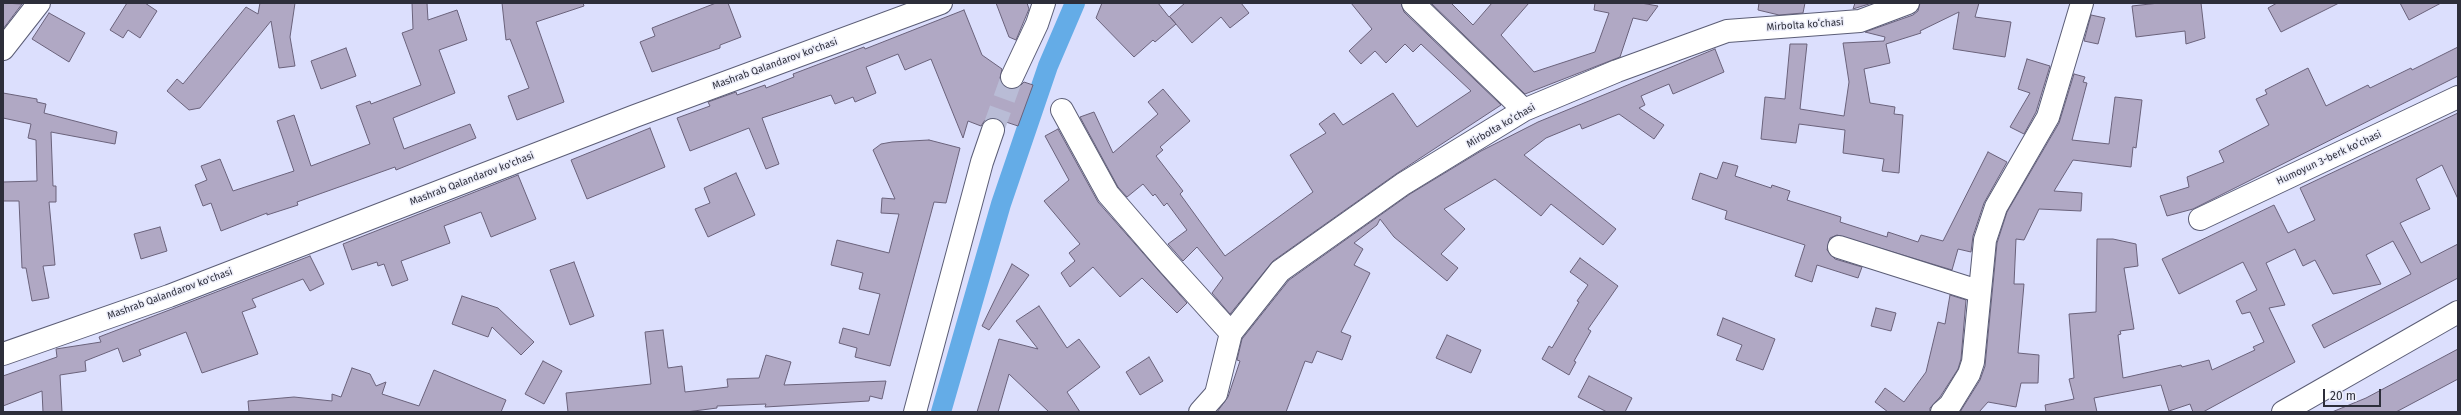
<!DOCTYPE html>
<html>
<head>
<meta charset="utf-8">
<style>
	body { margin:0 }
	#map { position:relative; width:2461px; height:415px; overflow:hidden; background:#dcdffd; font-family:"Fira Sans",sans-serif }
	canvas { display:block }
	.frame { position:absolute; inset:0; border:4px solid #2d2e3a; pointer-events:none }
	.scale { position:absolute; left:2323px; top:389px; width:58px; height:18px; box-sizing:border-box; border:2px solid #2d2e3a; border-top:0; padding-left:5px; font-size:12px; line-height:14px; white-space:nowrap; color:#2d2e3a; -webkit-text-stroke:3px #edeefa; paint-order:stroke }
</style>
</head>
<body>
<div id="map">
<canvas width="2461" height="415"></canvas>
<div class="frame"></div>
<div class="scale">20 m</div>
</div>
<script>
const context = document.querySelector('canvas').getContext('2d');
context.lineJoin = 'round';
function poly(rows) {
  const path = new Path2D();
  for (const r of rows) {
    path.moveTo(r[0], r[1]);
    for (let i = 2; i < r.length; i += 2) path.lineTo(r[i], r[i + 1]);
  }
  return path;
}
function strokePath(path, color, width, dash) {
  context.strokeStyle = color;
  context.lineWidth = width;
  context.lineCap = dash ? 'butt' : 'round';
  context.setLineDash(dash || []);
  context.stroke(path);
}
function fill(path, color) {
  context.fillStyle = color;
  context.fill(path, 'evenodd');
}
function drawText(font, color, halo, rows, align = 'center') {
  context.font = font + ' "Fira Sans",sans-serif';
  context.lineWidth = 3;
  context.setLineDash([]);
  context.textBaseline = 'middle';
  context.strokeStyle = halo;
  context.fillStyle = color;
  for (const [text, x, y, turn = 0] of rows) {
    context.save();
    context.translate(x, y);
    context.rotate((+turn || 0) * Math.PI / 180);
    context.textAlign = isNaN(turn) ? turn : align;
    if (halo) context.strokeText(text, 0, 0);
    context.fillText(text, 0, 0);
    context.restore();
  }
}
const canal = poly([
	[941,412,1001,204,1048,66,1075,3]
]);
const building = poly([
	[3,3,22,4,3,29,3,3],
	[127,3,145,3,157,11,140,38,128,30,123,38,110,30,127,3],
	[260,3,295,3,290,37,295,66,279,68,271,21,200,108,189,110,167,91,177,79,183,84,246,7,258,14,260,3],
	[412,3,427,3,428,20,457,10,467,40,439,50,455,93,393,118,404,149,470,124,476,138,396,170,395,167,297,202,298,205,267,215,267,213,221,231,211,203,203,206,195,185,207,180,201,166,220,159,233,191,294,171,277,121,294,115,311,166,370,144,356,106,370,101,371,104,421,85,402,33,413,29,412,3],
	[502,3,583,3,584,6,536,22,564,102,517,120,508,96,529,88,510,39,506,40,502,3],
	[716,3,728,3,741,37,720,45,720,48,652,72,640,42,655,36,652,28,716,3],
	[996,3,1027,3,1029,9,1016,40,1009,37,996,3],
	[1102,3,1158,3,1169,17,1185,3,1241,3,1249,13,1230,28,1221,17,1192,43,1170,17,1176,24,1155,42,1153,40,1134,57,1096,18,1102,3],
	[1351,3,1401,3,1404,12,1501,105,1396,174,1273,261,1230,314,1212,293,1223,278,1197,247,1183,261,1168,244,1187,230,1167,203,1164,206,1155,194,1153,196,1143,184,1127,197,1118,187,1080,117,1094,112,1113,153,1158,114,1148,102,1163,89,1190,121,1160,147,1163,150,1156,156,1183,191,1180,194,1225,256,1313,192,1290,155,1326,133,1319,124,1334,113,1343,125,1393,93,1417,127,1471,91,1421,44,1413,52,1405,44,1386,63,1375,51,1361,64,1349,51,1372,29,1351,3],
	[1431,3,1451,3,1473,25,1492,3,1529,3,1501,35,1534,72,1595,52,1609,13,1594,10,1595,3,1641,3,1658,6,1647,21,1633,18,1620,57,1525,94,1431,3],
	[1759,3,1805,3,1803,13,1779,15,1758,10,1759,3],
	[1855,3,1872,3,1853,9,1855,3],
	[1920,3,1979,3,1975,17,2011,22,2005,57,1953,49,1959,12,1920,31,1921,33,1886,44,1890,63,1864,69,1870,103,1895,107,1894,114,1903,115,1899,173,1882,171,1884,159,1843,153,1845,130,1799,124,1796,143,1761,139,1765,97,1785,99,1790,44,1807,44,1800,109,1844,116,1849,82,1843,43,1884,41,1885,37,1865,32,1913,15,1918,11,1920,3],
	[2159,3,2201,3,2205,38,2186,44,2185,31,2136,37,2132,6,2159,3],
	[2277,3,2339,3,2281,32,2268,8,2277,3],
	[2400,3,2441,3,2409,20,2400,3],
	[964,10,982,55,1002,69,1000,78,1002,84,1013,89,1019,87,1024,82,1033,85,1018,126,1006,122,1004,126,997,118,985,120,981,126,968,121,963,138,931,59,905,70,898,54,866,67,876,93,855,102,853,97,835,104,831,95,762,118,779,164,766,169,749,128,690,151,677,118,710,106,708,102,736,92,737,95,765,85,766,88,794,77,793,74,864,47,865,49,964,10],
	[49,13,85,33,69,62,32,39,49,13],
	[2091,15,2105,18,2098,44,2084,41,2091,15],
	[2458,47,2458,76,2193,209,2167,216,2160,196,2189,187,2187,177,2224,162,2219,151,2269,125,2256,99,2267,94,2265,90,2308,68,2326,106,2368,85,2370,88,2411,68,2412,70,2458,47],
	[346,48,356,76,321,89,311,61,346,48],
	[1715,49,1724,72,1673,94,1669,84,1641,96,1645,105,1639,108,1664,125,1654,139,1619,114,1582,129,1580,124,1546,138,1524,155,1616,229,1603,245,1551,204,1541,216,1495,179,1444,209,1465,229,1441,254,1458,268,1447,281,1394,237,1380,219,1377,225,1354,243,1363,249,1354,265,1370,273,1341,332,1351,336,1342,360,1317,351,1312,363,1305,361,1286,412,1217,412,1228,397,1240,361,1237,360,1242,339,1289,280,1410,194,1481,151,1538,122,1715,49],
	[2027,59,2050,66,2036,112,2024,134,2010,127,2030,93,2018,89,2027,59],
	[2074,74,2085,77,2083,82,2087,83,2072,140,2109,144,2115,97,2142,100,2136,148,2133,147,2131,167,2073,160,2054,191,2082,193,2081,211,2039,209,2024,240,2016,239,2014,284,2024,284,2018,353,2039,355,2038,383,2021,383,2016,407,1988,402,1979,412,1960,412,1980,380,1985,366,1997,243,2007,212,2059,123,2074,74],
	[3,93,37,99,37,102,46,104,44,113,117,132,115,144,51,132,53,186,56,186,56,202,49,202,55,265,43,266,49,298,32,301,26,268,22,268,19,201,3,201,3,182,37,181,36,140,28,138,31,124,3,118,3,93],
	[2458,113,2458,199,2442,165,2416,179,2430,209,2400,223,2421,263,2458,244,2458,278,2324,348,2312,325,2411,274,2393,241,2366,255,2381,284,2333,294,2315,260,2303,266,2295,249,2266,263,2285,305,2269,308,2295,362,2203,412,2193,412,2190,404,2169,411,2161,385,2094,398,2097,412,2046,412,2045,405,2074,399,2069,379,2074,378,2069,314,2096,312,2097,239,2113,239,2136,244,2138,266,2124,268,2134,329,2120,331,2121,334,2118,335,2123,378,2181,365,2182,367,2209,360,2212,370,2255,350,2253,347,2264,342,2250,312,2242,314,2236,301,2257,290,2243,262,2179,294,2162,259,2274,205,2288,233,2315,220,2300,188,2458,113],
	[650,128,665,167,587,199,571,160,650,128],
	[1058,129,1098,202,1187,303,1177,313,1142,278,1120,297,1093,267,1070,287,1061,273,1075,261,1069,253,1080,244,1044,201,1069,180,1045,136,1058,129],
	[929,140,960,148,946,203,934,202,890,366,855,357,857,348,839,343,843,328,869,335,880,294,859,289,863,273,831,265,837,240,889,253,899,214,881,213,882,198,895,199,873,150,881,144,892,142,929,140],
	[1988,152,2007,162,1984,203,1973,236,1971,252,1958,249,1952,270,1837,235,1830,238,1827,250,1835,259,1862,267,1858,278,1817,265,1812,282,1795,276,1805,245,1725,219,1727,211,1692,199,1700,173,1717,179,1723,162,1738,166,1735,176,1771,188,1772,185,1790,191,1787,200,1841,217,1840,222,1887,237,1888,232,1918,242,1921,235,1943,241,1988,152],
	[736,173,755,215,708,237,695,209,710,203,704,188,736,173],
	[518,175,536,219,491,237,481,212,444,226,450,243,401,261,408,280,392,286,384,264,378,266,377,262,352,270,343,244,518,175],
	[160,227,167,251,141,259,134,234,160,227],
	[310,256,324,284,310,291,303,279,252,299,256,307,242,312,258,354,202,373,186,332,139,350,141,355,123,362,118,348,85,361,86,371,60,375,62,412,43,412,42,391,3,406,3,376,57,357,56,349,101,342,99,337,310,256],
	[1580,258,1618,286,1588,329,1591,331,1574,361,1576,362,1569,375,1542,359,1549,346,1552,348,1579,302,1577,301,1588,285,1570,272,1580,258],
	[574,262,594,316,570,325,550,270,574,262],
	[1012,264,1029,275,989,330,982,326,1012,264],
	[1950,295,1966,300,1961,359,1958,369,1940,397,1930,408,1930,412,1888,412,1875,402,1885,388,1904,402,1926,372,1938,322,1945,324,1950,295],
	[462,296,498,308,534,342,521,355,492,327,488,337,452,324,462,296],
	[1039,306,1067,348,1079,339,1100,367,1067,392,1080,412,1049,412,1009,374,998,412,977,412,999,339,1038,349,1016,321,1039,306],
	[1876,308,1896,313,1891,331,1871,326,1876,308],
	[1723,318,1775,339,1763,370,1736,360,1742,345,1717,335,1723,318],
	[663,330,668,368,682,366,685,392,728,387,727,379,759,378,766,355,791,362,784,385,886,381,882,399,870,396,869,401,765,407,766,404,717,406,717,408,686,412,568,412,566,393,651,384,645,332,663,330],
	[1447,335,1481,350,1471,373,1436,358,1447,335],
	[2458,349,2458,379,2396,412,2332,412,2366,398,2458,349],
	[1149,357,1163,381,1140,395,1126,372,1149,357],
	[543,361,562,371,544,404,525,394,543,361],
	[352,368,370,374,376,386,386,382,382,394,419,406,434,370,506,400,501,412,249,412,248,401,294,397,332,401,332,394,341,397,352,368],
	[1589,376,1632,398,1625,412,1607,412,1578,397,1589,376]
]);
const streetTunnel = poly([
	[993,130,1012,77]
]);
const street = poly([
	[1413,3,1524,110],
	[3,49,39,3],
	[1012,77,1037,24,1044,3],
	[1062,110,1108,194,1165,260,1231,333],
	[2200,219,2458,97],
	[1839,247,1978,291],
	[915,412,982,162,993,130],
	[1200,412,1216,394,1231,333,1280,271,1403,184,1524,110,1617,71,1727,31,1860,21,1908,3],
	[1942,412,1950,405,1969,374,1973,362,1985,240,1996,207,2048,117,2082,3],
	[2283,412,2458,312]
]);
const secondary = poly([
	[3,354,169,296,635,116,941,3]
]);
const streetNames = [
	["Mirbolta koʻchasi",1805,25,-4],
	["Mashrab Qalandarov ko'chasi",775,64,-20],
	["Mirbolta koʻchasi",1501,126,-30],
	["Humoyun 3-berk koʻchasi",2329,158,-25],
	["Mashrab Qalandarov ko'chasi",472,179,-21],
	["Mashrab Qalandarov ko'chasi",170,294,-20]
];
strokePath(canal, '#64ace7', 20);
fill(building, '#b0a8c4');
strokePath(building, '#6a627b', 1);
strokePath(streetTunnel, '#b9bcd6', 22, [22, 11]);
strokePath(street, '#5b5d76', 24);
strokePath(secondary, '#5b5d76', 24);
strokePath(street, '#fff', 22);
strokePath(secondary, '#fff', 22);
drawText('10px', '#2d2e3a', '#edeefa', streetNames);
</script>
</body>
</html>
